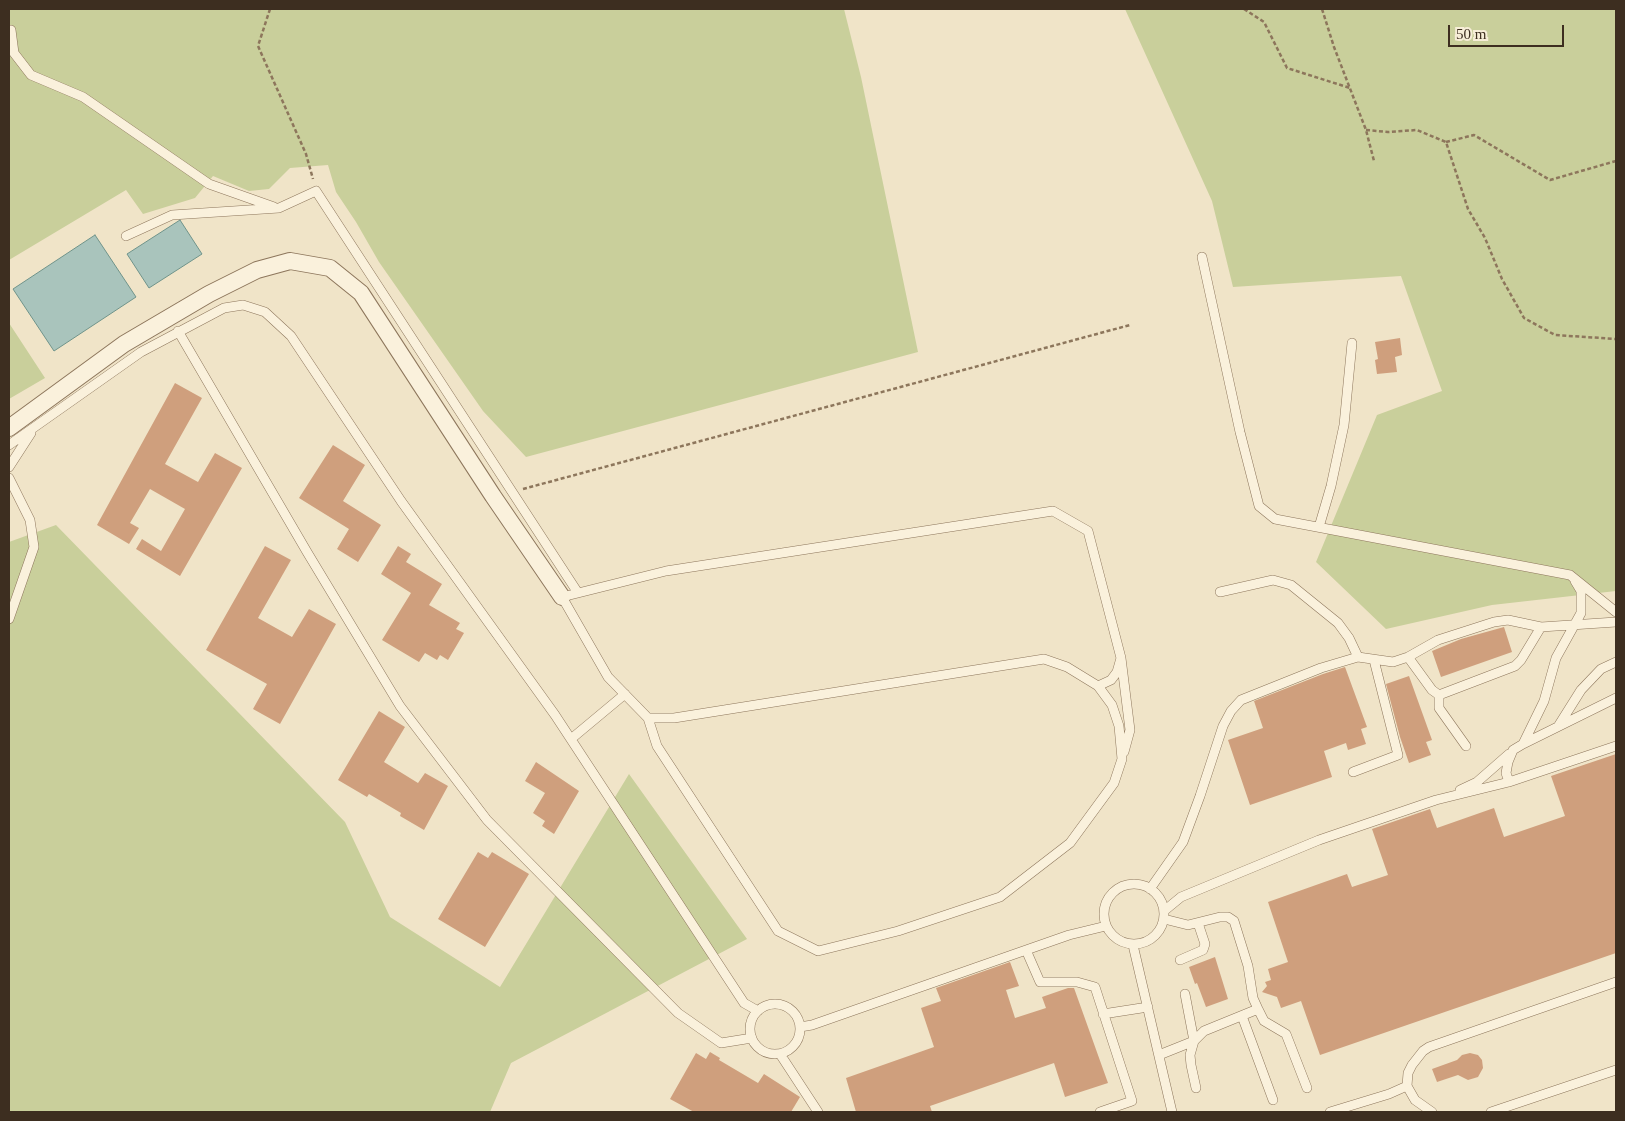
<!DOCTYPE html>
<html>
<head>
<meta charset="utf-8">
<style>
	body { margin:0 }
	#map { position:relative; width:1625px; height:1121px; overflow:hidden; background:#f0e4c8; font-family:"Times New Roman",serif }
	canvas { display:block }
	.frame { position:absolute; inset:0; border:10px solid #3d2e20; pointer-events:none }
	.scale { position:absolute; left:1448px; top:25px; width:116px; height:22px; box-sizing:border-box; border:2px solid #3d2e20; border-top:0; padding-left:6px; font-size:15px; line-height:18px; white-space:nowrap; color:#3d2e20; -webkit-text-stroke:4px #f7eed8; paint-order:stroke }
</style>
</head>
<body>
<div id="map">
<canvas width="1625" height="1121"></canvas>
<div class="frame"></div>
<div class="scale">50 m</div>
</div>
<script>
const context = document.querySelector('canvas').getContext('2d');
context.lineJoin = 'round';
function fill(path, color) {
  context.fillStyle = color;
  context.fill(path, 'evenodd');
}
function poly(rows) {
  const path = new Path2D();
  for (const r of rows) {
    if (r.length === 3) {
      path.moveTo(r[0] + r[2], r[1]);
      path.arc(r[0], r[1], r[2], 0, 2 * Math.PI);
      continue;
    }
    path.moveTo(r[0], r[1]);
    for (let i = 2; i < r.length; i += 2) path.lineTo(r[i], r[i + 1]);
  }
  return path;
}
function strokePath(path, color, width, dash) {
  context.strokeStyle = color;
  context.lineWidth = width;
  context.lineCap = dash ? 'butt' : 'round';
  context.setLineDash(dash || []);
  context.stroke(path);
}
const green = poly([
	[9,9,844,9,861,77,918,352,526,457,483,411,379,262,356,222,336,192,328,165,290,168,269,189,249,191,213,176,195,198,143,214,126,190,9,260],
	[1125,9,1616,9,1616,591,1492,605,1386,629,1316,562,1377,415,1442,391,1401,276,1233,287,1212,201],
	[9,323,45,378,9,399],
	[56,525,345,822,390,917,500,987,629,774,747,939,511,1063,490,1112,9,1112,9,542]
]);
const water = poly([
	[180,220,202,254,149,288,127,254,180,220],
	[95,235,136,297,54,351,13,289,95,235]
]);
const building = poly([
	[1400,338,1402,355,1395,357,1397,372,1377,374,1375,360,1378,359,1375,342],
	[175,383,202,398,165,464,198,482,215,453,242,468,180,576,136,549,142,539,161,551,185,509,150,489,130,523,139,528,129,544,97,525],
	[333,445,365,465,343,501,381,525,358,562,337,549,349,529,299,498],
	[265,546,291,560,258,618,292,637,309,609,336,624,280,724,253,709,267,684,206,650],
	[398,546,411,554,406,562,442,584,429,605,460,623,456,629,464,633,448,660,440,655,437,660,425,653,419,662,382,640,411,593,381,574],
	[1504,627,1512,652,1441,677,1432,651,1461,639],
	[1345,667,1367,727,1361,729,1366,744,1348,750,1346,743,1324,751,1332,777,1250,805,1228,740,1263,728,1254,701,1323,674],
	[1409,676,1432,740,1426,742,1431,755,1409,763,1400,737,1386,684],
	[379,711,405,727,384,762,418,783,425,773,448,786,424,830,400,816,401,813,369,794,367,797,338,780],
	[1616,754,1616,953,1320,1055,1301,1001,1281,1008,1277,997,1262,992,1267,986,1265,982,1271,980,1268,969,1288,962,1268,902,1347,874,1352,887,1388,875,1372,829,1430,809,1437,828,1494,808,1504,837,1565,816,1551,776],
	[536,762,579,791,554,834,542,826,545,821,533,813,545,793,525,781],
	[478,852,488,858,492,852,529,874,485,947,438,919],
	[1215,957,1228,999,1206,1007,1197,983,1195,984,1189,967],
	[1010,962,1019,986,1006,990,1015,1018,1046,1008,1042,997,1068,988,1074,988,1108,1083,1065,1097,1054,1063,930,1106,932,1112,856,1112,846,1078,934,1047,921,1008,941,1001,936,988],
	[710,1052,720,1058,719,1060,758,1083,764,1074,800,1097,791,1112,694,1112,670,1099,696,1053,706,1059],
	[1470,1053,1478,1055,1482,1060,1483,1068,1478,1077,1468,1080,1458,1075,1437,1082,1432,1069,1457,1060,1462,1055]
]);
const path = poly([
	[270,9,258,46,306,154,313,179],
	[1244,9,1264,22,1287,68,1350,88],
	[1322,9,1334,47,1366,130,1374,161],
	[1366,130,1388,132,1417,130,1446,142,1468,209,1485,238,1502,279,1524,318,1555,335,1616,339],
	[1446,142,1474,135,1550,180,1616,161],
	[523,489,1130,325]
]);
const lane = poly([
	[11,30,14,53,31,75,83,97,209,184,274,207],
	[126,236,172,215,279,208,316,191,578,593],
	[1202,257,1240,432,1259,506,1275,519,1570,575,1616,612],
	[178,331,307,552,400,706,487,820,678,1013,721,1043,752,1038],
	[9,445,141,352,224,308,243,305,265,312,291,336,401,501,555,715,744,1003,758,1011],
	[9,467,31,433],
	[9,478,30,520,34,547,9,619],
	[1319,527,1331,486,1344,425,1352,343],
	[1220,592,1273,580,1291,585,1338,623,1349,638,1358,657],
	[1541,627,1521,660,1515,666,1439,695,1432,690,1408,657,1438,640,1494,622,1508,620,1541,627,1616,622],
	[1098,686,1111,680,1117,672,1121,658,1130,730,1124,752],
	[1439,695,1439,708,1466,746],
	[648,718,674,718,1044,659,1067,667,1098,686,1112,705,1119,726,1122,759,1114,783,1070,843,1000,897,898,931,818,951,778,931,657,746,648,718,608,677,562,597,666,571,1053,511,1088,531,1121,658],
	[1559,725,1581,690,1601,669,1616,662],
	[571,739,625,694],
	[1523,744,1544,701,1556,658,1581,613,1581,591,1575,581],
	[1353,772,1398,755,1374,660],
	[1509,782,1506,773,1508,762,1513,750,1523,744,1616,698],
	[1460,790,1477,782,1509,754],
	[1134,914,30],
	[1150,889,1183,842,1200,796,1223,726,1231,711,1241,700,1321,668,1358,657,1393,662,1408,657],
	[1164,911,1181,897,1319,840,1436,800,1509,782,1616,746],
	[1164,919,1188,925,1220,917,1228,917,1234,921,1248,966,1253,998,1258,1009],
	[1133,945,1172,1112],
	[1026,950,1040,982,1077,982,1095,987,1132,1101,1100,1112],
	[1180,960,1203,950,1205,944,1198,923],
	[1185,994,1194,1041,1190,1055,1191,1065,1196,1088],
	[775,1029,25],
	[1103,1014,1148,1007],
	[1242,1016,1273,1100],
	[800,1027,812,1025,1069,935,1106,926],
	[780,1054,818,1112],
	[1159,1055,1194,1041,1204,1031,1258,1009,1264,1021,1286,1034,1307,1088],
	[1407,1086,1415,1100,1432,1112],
	[1330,1112,1389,1094,1407,1086,1408,1073,1412,1065,1423,1051,1429,1047,1616,982],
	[1491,1112,1616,1070]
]);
const street = poly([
	[9,428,124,344,209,294,257,270,290,261,330,268,361,293,493,496,562,597]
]);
fill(green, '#c9cf9b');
fill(water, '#a9c4bc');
strokePath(water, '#6f938a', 1);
fill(building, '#cf9f7d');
strokePath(lane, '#8d765c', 10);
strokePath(street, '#8d765c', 18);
strokePath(path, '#8d765c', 2.5, [4, 2.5]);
strokePath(lane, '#faf1dc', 9);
strokePath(street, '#faf1dc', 16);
</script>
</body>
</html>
